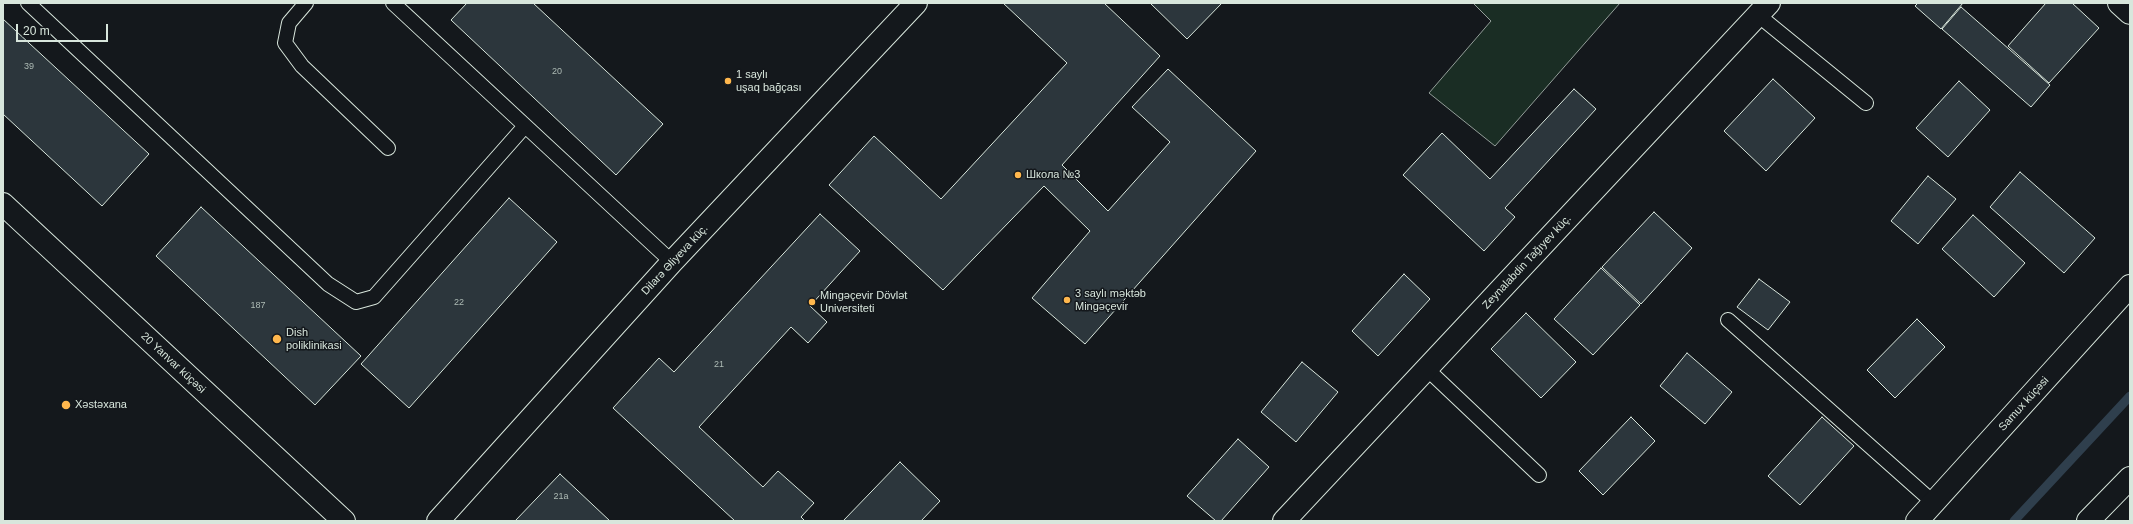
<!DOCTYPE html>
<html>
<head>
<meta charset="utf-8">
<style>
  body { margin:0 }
  #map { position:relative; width:2133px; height:524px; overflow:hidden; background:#14181c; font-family:Arial,sans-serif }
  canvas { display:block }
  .frame { position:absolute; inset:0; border:4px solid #d8e6dc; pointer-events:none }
  .scale { position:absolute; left:16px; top:24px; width:92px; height:18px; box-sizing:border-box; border:2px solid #d8e6dc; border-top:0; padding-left:5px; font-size:12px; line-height:14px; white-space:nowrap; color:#d8e6dc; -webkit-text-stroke:3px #14181c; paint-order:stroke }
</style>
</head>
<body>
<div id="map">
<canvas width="2133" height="524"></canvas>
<div class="frame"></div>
<div class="scale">20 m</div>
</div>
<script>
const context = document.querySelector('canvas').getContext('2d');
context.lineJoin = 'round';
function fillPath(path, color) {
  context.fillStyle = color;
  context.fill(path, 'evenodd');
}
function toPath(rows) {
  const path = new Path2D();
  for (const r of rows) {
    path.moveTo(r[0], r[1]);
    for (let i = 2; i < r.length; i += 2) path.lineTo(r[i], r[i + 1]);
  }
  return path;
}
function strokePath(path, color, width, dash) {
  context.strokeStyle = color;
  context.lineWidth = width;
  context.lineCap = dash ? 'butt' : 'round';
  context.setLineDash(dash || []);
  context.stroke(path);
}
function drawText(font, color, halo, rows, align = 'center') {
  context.font = font + ' Arial,sans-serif';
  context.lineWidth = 3;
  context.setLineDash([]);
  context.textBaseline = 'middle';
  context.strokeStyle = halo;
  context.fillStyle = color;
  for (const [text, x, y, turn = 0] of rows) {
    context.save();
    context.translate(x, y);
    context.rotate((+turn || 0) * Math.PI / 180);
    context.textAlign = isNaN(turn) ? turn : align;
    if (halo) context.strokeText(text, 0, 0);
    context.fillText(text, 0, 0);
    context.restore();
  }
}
const green = toPath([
  [1473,3,1620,3,1495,146,1429,93,1491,21,1473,3]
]);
const stream = toPath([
  [2014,521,2130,396]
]);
const building = toPath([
  [467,3,533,3,663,124,616,175,451,20,467,3],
  [1003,3,1104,3,1160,56,1062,165,1108,211,1170,142,1132,107,1168,69,1256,151,1085,344,1032,298,1090,231,1044,186,943,290,829,185,874,136,941,199,1067,63,1003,3],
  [1150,3,1222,3,1187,39,1150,3],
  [1918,3,1963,3,1941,29,1915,6,1918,3],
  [2046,3,2072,3,2099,28,2049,83,2008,46,2046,3],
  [1961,7,2050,85,2031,107,1942,29,1961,7],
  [3,19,149,154,102,206,3,114,3,19],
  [1773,79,1815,118,1766,171,1724,131,1773,79],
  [1959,81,1990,110,1948,157,1916,128,1959,81],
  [1574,89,1596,109,1505,208,1515,217,1484,251,1403,175,1442,133,1490,179,1574,89],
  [2020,172,2095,238,2064,273,1990,207,2020,172],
  [1928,176,1956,199,1918,244,1891,221,1928,176],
  [509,198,557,242,409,408,361,364,509,198],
  [201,207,361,356,315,405,156,256,201,207],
  [1654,212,1692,248,1641,304,1602,267,1654,212],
  [820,214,860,251,810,306,827,322,808,343,791,327,699,427,763,487,778,471,814,503,801,517,805,521,735,521,613,408,659,358,674,372,820,214],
  [1973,215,2025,263,1994,297,1942,249,1973,215],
  [1601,268,1640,305,1593,355,1554,319,1601,268],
  [1404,274,1430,299,1378,356,1352,331,1404,274],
  [1759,279,1790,302,1768,330,1737,307,1759,279],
  [1526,313,1576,362,1541,398,1491,349,1526,313],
  [1917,319,1945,347,1895,398,1867,370,1917,319],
  [1687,353,1732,392,1705,424,1660,386,1687,353],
  [1302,362,1338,392,1296,442,1261,412,1302,362],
  [1631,417,1655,441,1603,495,1579,471,1631,417],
  [1822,417,1854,446,1800,505,1768,476,1822,417],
  [1238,439,1269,467,1221,521,1216,521,1187,496,1238,439],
  [900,462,940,501,921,521,843,521,900,462],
  [560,474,610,521,515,521,560,474]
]);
const lane = toPath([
  [28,3,328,284,356,302,374,297,525,126],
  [306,3,289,23,285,43,302,66,388,148],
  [393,3,672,262],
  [1758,15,1866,103],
  [1728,320,1934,503],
  [1427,369,1539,475]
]);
const street = toPath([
  [2119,3,2130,13],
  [3,204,344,521],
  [438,521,672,262,916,3],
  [1284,521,1769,3],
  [2088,521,2130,478]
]);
const secondary = toPath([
  [1917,521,2130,286]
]);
const markers = [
  [728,81,4,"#ffb74d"],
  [1018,175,4,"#ffb74d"],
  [1067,300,4,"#ffb74d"],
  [812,302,4,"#ffb74d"],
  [277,339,5,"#ffb74d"],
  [66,405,5,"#ffb74d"]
];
const numberNames = [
  ["39",29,67],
  ["20",557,72],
  ["22",459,303],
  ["187",258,306],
  ["21",719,365],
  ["21а",561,497]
];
const poiNames = [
  ["1 saylı",736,75],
  ["uşaq bağçası",736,88],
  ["Школа №3",1026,175],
  ["3 saylı məktəb",1075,294],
  ["Mingəçevir",1075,307],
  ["Mingəçevir Dövlət",820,296],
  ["Universiteti",820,309],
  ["Dish",286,333],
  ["poliklinikasi",286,346],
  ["Xəstəxana",75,405]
];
const streetNames = [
  ["Dilarə Əliyeva küç.",675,260,-47],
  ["Zeynalabdin Tağıyev küç.",1527,262,-47],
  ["20 Yanvar küçəsi",173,363,43],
  ["Samux küçəsi",2024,404,-48]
];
fillPath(green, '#1a2d24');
strokePath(green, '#939e99', 1);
strokePath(stream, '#2f3f4d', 9);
fillPath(building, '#2c363c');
strokePath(building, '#d8e6dc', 1);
strokePath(lane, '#d8e6dc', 16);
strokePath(street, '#d8e6dc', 24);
strokePath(secondary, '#d8e6dc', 24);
strokePath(lane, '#14181c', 14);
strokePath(street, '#14181c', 22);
strokePath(secondary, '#14181c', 22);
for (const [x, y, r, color] of markers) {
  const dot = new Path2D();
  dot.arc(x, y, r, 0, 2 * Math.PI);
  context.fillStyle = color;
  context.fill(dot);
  strokePath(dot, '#14181c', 1.5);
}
drawText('9px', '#adbab4', null, numberNames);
drawText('11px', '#d8e6dc', '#14181c', poiNames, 'left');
drawText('11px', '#d8e6dc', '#14181c', streetNames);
</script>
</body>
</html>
